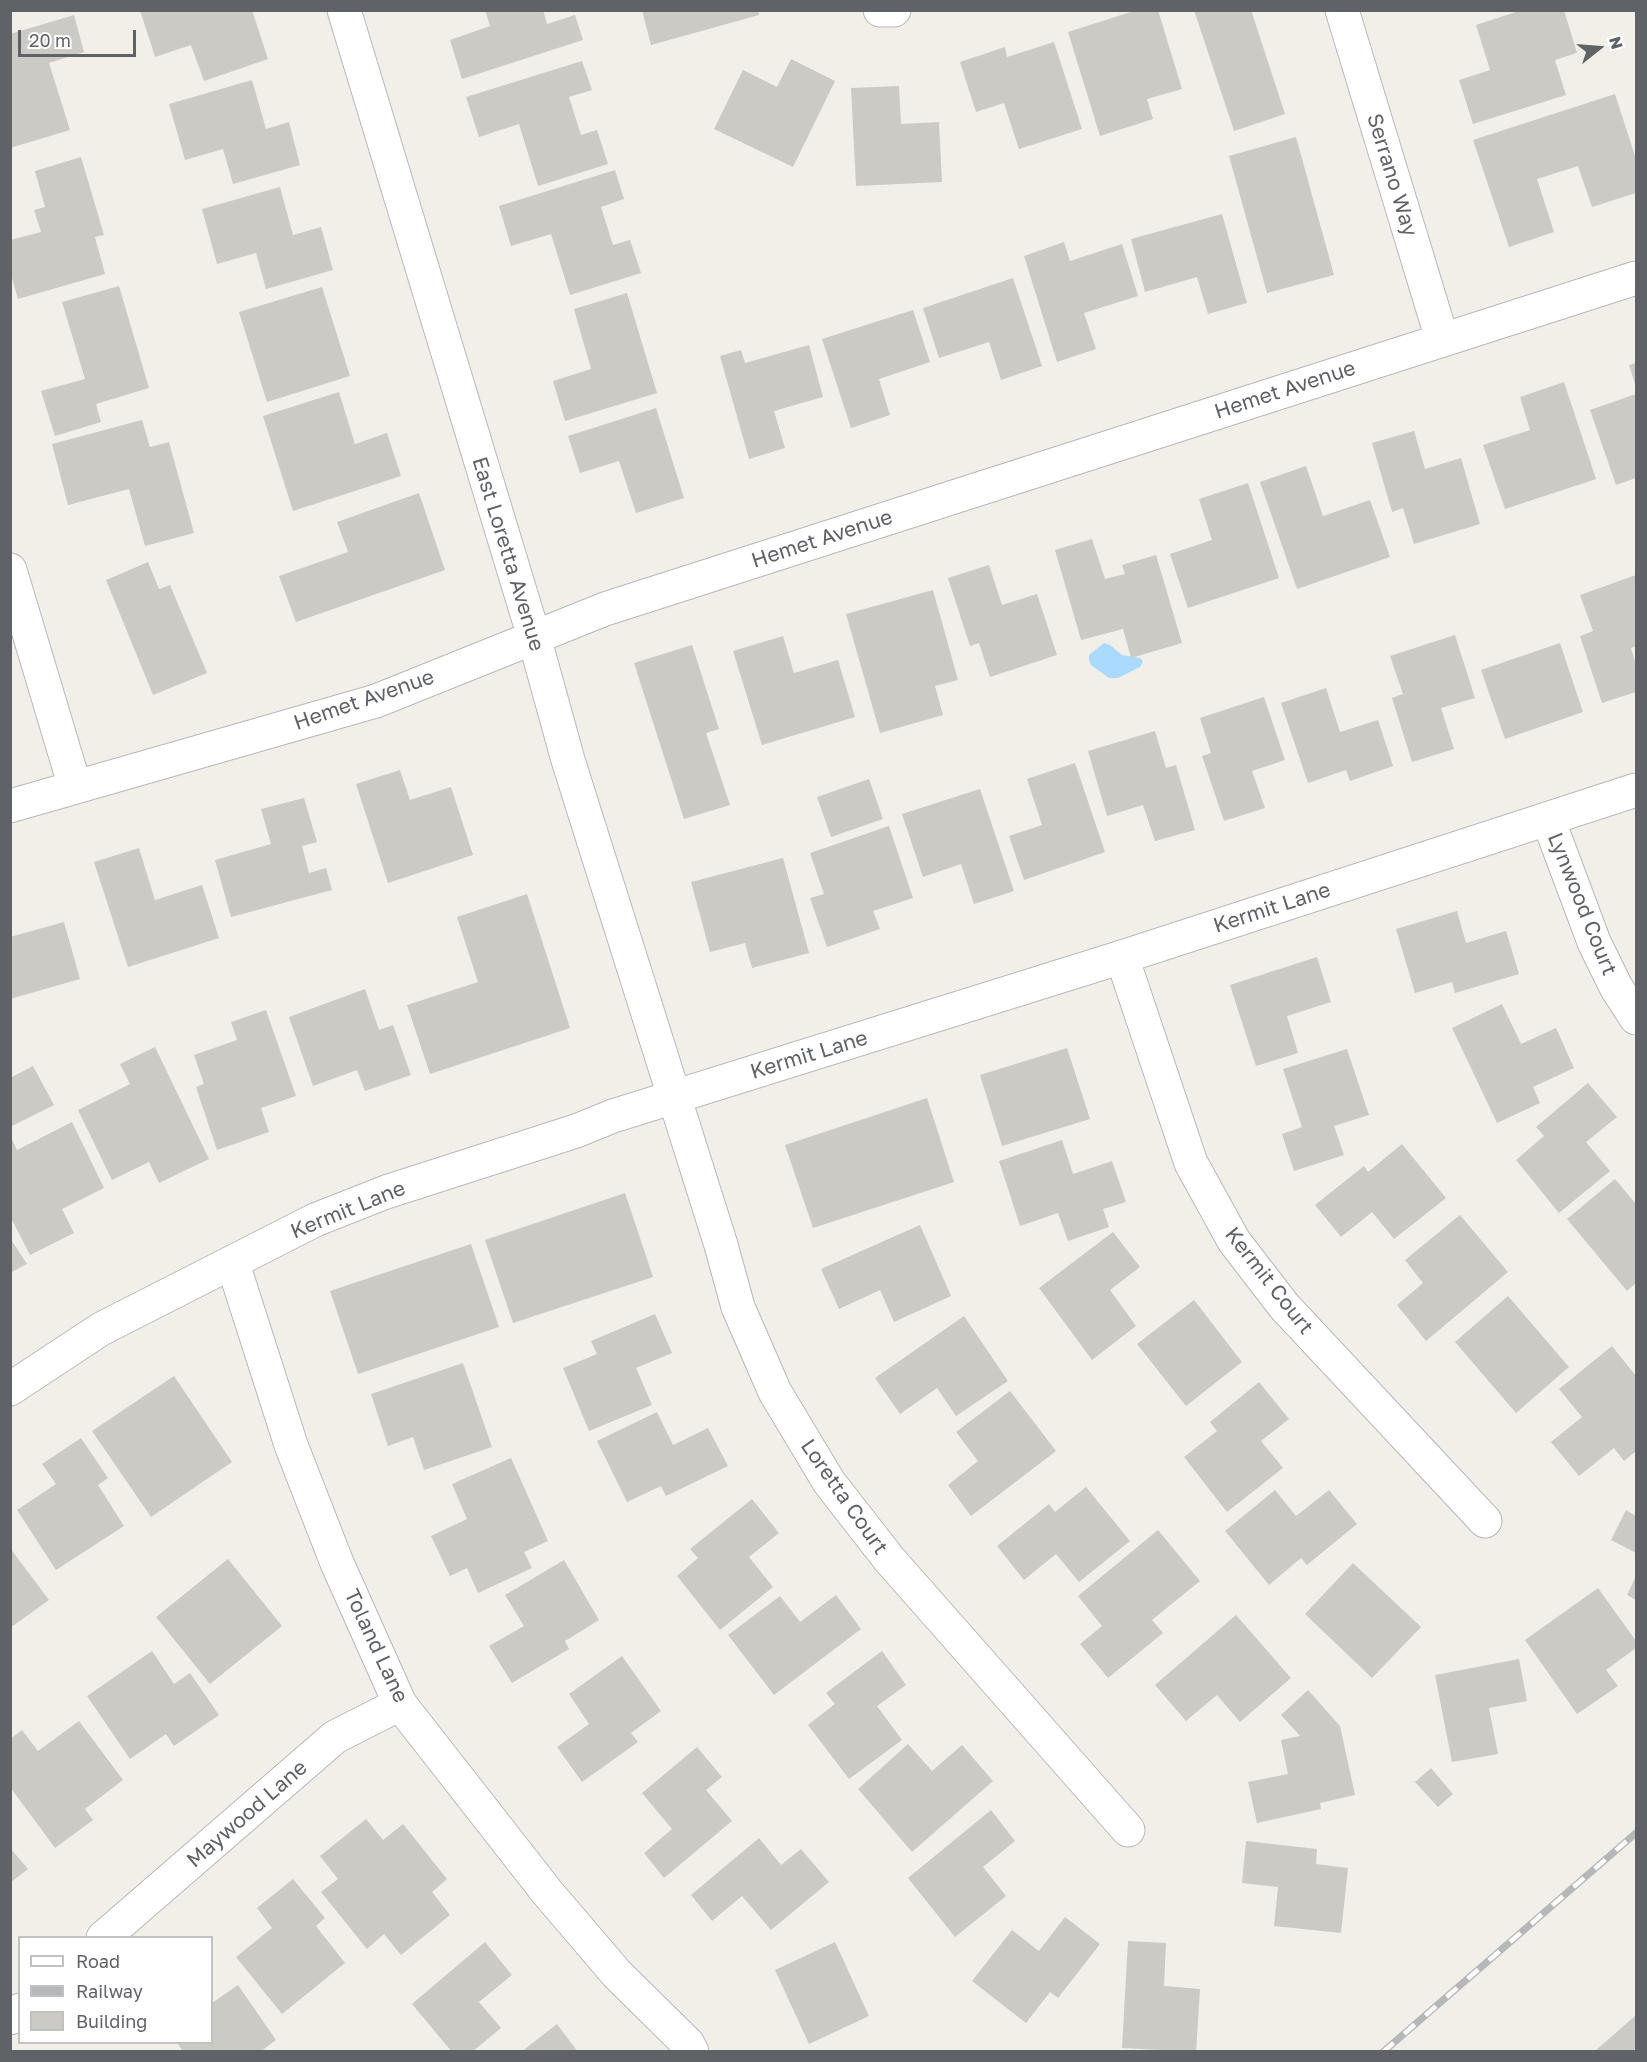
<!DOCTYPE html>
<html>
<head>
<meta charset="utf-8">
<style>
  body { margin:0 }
  #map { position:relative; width:1647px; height:2062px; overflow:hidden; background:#f1efe8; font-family:"Golos Text",sans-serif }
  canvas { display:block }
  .frame { position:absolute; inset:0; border:12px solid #5f6368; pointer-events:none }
  .legend { position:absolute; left:18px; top:1936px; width:195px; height:108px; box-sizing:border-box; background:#fff; border:2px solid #bfc1c3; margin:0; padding:8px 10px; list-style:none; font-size:18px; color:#5f6368 }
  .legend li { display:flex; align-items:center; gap:12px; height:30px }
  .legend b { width:30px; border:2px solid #bfc1c3 }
  .north { position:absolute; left:1569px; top:18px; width:60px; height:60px; -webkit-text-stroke:4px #fff; paint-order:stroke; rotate:73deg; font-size:16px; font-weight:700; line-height:24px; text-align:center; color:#5f6368 }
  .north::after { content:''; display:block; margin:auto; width:21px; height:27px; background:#5f6368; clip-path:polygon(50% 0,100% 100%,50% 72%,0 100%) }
  .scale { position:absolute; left:18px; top:30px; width:118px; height:27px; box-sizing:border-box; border:3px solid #5f6368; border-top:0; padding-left:8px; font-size:18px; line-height:21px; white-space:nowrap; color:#5f6368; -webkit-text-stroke:4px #fff; paint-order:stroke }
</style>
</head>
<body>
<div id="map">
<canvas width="1647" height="2062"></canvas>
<div class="frame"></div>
<ul class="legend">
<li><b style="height:8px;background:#fff"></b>Road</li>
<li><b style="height:8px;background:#b6b7b8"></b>Railway</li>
<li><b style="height:16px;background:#cccac5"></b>Building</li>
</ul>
<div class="north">N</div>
<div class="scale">20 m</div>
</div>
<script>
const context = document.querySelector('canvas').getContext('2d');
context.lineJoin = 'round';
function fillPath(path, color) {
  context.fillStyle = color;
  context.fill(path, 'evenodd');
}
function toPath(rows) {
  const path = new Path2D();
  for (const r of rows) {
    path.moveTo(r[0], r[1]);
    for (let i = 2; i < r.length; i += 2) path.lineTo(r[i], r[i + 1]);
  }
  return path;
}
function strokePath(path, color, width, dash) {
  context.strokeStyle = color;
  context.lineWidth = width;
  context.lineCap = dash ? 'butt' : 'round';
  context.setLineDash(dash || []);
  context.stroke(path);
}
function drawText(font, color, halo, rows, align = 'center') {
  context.font = font + ' "Golos Text",sans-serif';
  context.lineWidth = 4.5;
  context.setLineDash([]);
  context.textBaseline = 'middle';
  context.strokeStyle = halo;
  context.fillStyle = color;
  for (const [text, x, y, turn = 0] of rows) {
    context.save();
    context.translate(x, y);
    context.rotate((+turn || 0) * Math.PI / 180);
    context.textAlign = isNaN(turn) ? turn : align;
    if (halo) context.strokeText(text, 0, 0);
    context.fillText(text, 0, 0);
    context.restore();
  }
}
const water = toPath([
  [1104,643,1110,645,1122,655,1140,658,1143,661,1140,667,1118,678,1109,678,1091,665,1089,660,1089,655]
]);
const building = toPath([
  [140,10,252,10,268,59,204,81,191,45,155,57],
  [485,10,543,10,547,24,575,15,583,40,462,79,450,40,490,26],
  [642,10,758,10,759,15,651,45],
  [1137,10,1158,10,1182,89,1147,99,1153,119,1100,136,1068,32],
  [1194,10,1251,10,1285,114,1234,131],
  [1522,10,1564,10,1577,53,1555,60,1566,95,1473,124,1459,80,1490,70,1476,25],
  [74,15,84,52,49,63,70,130,10,148,10,34],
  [1054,42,1082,129,1019,149,1004,103,976,112,960,62,1005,47,1007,57],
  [791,59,835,81,793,167,714,129,743,70,777,87],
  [582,61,592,90,569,97,581,135,597,130,608,164,538,186,519,124,479,137,466,97],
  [252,80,266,129,289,122,300,165,233,184,223,149,185,160,169,104],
  [899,86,901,124,939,122,942,182,856,186,851,88],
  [1615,94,1636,159,1636,193,1592,207,1578,166,1537,179,1554,232,1509,247,1473,140],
  [1296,137,1334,275,1267,293,1229,156],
  [81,157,104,235,95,237,105,274,18,299,10,271,10,240,41,232,34,210,45,207,35,171],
  [615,170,624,199,601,207,613,245,630,240,641,273,570,295,551,234,511,246,499,206],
  [280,187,293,235,321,227,333,270,266,289,256,253,217,264,202,209],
  [1222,214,1247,303,1208,314,1197,277,1145,292,1131,239],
  [1064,242,1070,261,1122,244,1138,296,1084,313,1096,349,1057,362,1024,256],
  [1013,278,1042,366,1001,380,989,342,939,358,923,308],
  [119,286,149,388,96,404,101,422,55,436,41,391,85,379,62,302],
  [322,287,350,376,267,402,239,312],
  [627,293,657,393,565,421,553,381,591,369,574,309],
  [913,310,930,362,879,379,890,415,851,428,822,339],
  [809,345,823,397,774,411,785,448,749,459,720,356,741,350,745,363],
  [1636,363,1636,387,1629,365],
  [1564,382,1596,479,1505,509,1483,445,1530,430,1520,397],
  [339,392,355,444,387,433,401,476,293,511,263,416],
  [1636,394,1636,478,1616,485,1590,410],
  [656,408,684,498,636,513,619,461,580,473,568,436],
  [142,420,150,447,169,442,194,533,145,546,129,489,68,505,52,444],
  [1414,431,1425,469,1461,458,1480,524,1414,544,1403,508,1392,512,1372,443],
  [1306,466,1323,516,1370,500,1390,557,1297,589,1260,482],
  [1248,483,1279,578,1188,608,1170,554,1212,540,1199,499],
  [419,493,445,570,296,622,279,576,348,552,337,522],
  [1092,539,1105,579,1125,574,1122,565,1156,555,1182,643,1131,658,1123,629,1081,640,1055,550],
  [148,562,159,589,170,585,207,673,153,695,106,580],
  [989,565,1002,605,1037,594,1057,655,990,677,979,643,970,646,948,578],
  [1636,575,1636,646,1631,648,1636,665,1636,692,1602,703,1580,636,1593,631,1580,595],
  [933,590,958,680,935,686,943,715,880,733,846,614],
  [1455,635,1475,698,1441,708,1454,749,1412,762,1392,698,1403,694,1390,656],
  [783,636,794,673,838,660,855,717,762,745,733,651],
  [1560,643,1583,712,1505,739,1481,670],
  [692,645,719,729,706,733,730,805,684,819,634,663],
  [1326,688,1340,732,1378,720,1393,766,1350,781,1346,770,1308,783,1281,703],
  [1264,697,1285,760,1252,771,1265,808,1224,821,1202,756,1211,753,1200,718],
  [1155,731,1166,768,1176,765,1195,830,1155,841,1143,805,1107,816,1088,751],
  [1075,763,1105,852,1024,880,1009,836,1042,825,1027,779],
  [400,770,410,800,451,787,473,855,388,883,356,784],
  [869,779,883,819,831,837,817,797],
  [980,789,1014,891,974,904,961,864,923,877,902,814],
  [304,798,317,842,302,846,309,873,326,868,332,890,231,917,215,860,271,844,261,809],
  [889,826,913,898,873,911,880,929,827,947,810,898,824,894,810,853],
  [139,848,155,900,202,885,219,938,128,967,94,862],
  [783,858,809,953,752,968,745,943,710,952,691,882],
  [527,894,570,1028,430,1074,407,1005,478,982,457,917],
  [1457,911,1466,943,1506,931,1519,974,1455,993,1452,982,1415,993,1396,929],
  [64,922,80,979,10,999,10,937],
  [1317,957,1331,1002,1287,1016,1298,1053,1256,1066,1230,985],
  [365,989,379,1030,393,1025,411,1075,365,1091,357,1070,313,1086,289,1017],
  [1502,1004,1521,1044,1556,1028,1574,1068,1533,1087,1540,1103,1497,1123,1452,1028],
  [266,1010,296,1096,261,1108,269,1132,217,1150,196,1087,204,1084,194,1055,237,1040,231,1022],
  [155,1047,209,1159,159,1183,149,1162,112,1180,78,1110,130,1084,120,1064],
  [1067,1048,1090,1119,1002,1146,980,1075],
  [1347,1049,1369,1115,1334,1126,1344,1155,1294,1171,1282,1134,1302,1127,1283,1069],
  [33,1066,54,1105,10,1127,10,1078],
  [1588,1083,1617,1117,1586,1142,1610,1171,1559,1213,1516,1160,1544,1136,1536,1127],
  [927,1098,954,1182,813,1228,785,1145],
  [72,1122,104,1188,62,1209,74,1233,30,1255,10,1216,10,1135,17,1150],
  [1062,1140,1073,1174,1112,1161,1126,1202,1103,1209,1109,1227,1068,1241,1058,1213,1020,1226,999,1161],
  [1402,1144,1446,1198,1394,1239,1372,1212,1341,1237,1315,1205,1364,1166,1368,1172],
  [1615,1179,1636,1204,1636,1283,1627,1291,1567,1219],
  [625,1193,653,1277,513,1323,485,1240],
  [1460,1215,1508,1272,1426,1341,1397,1305,1423,1283,1405,1260],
  [920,1225,951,1296,894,1322,880,1290,839,1309,821,1269],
  [1113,1232,1140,1267,1110,1290,1136,1326,1092,1360,1039,1288],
  [10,1238,27,1264,10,1273],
  [471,1244,499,1327,358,1374,330,1291],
  [1508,1296,1569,1367,1516,1413,1455,1342],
  [1194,1300,1242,1362,1186,1406,1137,1344],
  [655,1314,672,1353,636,1368,652,1405,589,1431,563,1368,597,1354,591,1341],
  [964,1316,1008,1381,956,1416,937,1388,900,1414,875,1378],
  [1612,1346,1636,1376,1636,1451,1624,1461,1614,1448,1579,1476,1551,1442,1582,1417,1559,1389],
  [463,1363,492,1447,424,1470,413,1437,388,1446,371,1394],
  [174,1376,232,1462,151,1517,92,1431],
  [1259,1382,1289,1419,1261,1441,1283,1468,1227,1512,1184,1457,1217,1431,1210,1422],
  [1010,1391,1056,1451,971,1516,948,1485,978,1461,956,1432],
  [657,1412,673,1445,708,1428,728,1466,666,1496,661,1486,627,1502,597,1441],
  [81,1438,108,1478,98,1485,124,1526,56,1570,17,1510,56,1484,42,1464],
  [511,1458,548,1541,524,1552,532,1568,478,1593,467,1568,450,1576,431,1536,467,1519,452,1484],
  [1086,1487,1130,1541,1079,1582,1056,1554,1024,1580,997,1546,1049,1504,1055,1512],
  [1275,1490,1296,1516,1329,1490,1357,1524,1307,1565,1301,1558,1269,1585,1225,1531],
  [752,1499,779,1533,749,1557,773,1587,720,1630,677,1576,698,1558,690,1549],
  [1626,1510,1636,1516,1636,1553,1611,1540],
  [1158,1530,1200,1581,1152,1620,1163,1633,1108,1678,1080,1644,1102,1626,1078,1596],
  [10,1548,49,1600,10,1628],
  [228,1559,282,1626,210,1684,156,1617],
  [564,1560,599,1620,565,1641,569,1649,512,1683,489,1646,524,1626,505,1595],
  [1353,1563,1421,1627,1372,1678,1305,1614],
  [1636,1576,1636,1600,1627,1595],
  [1598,1588,1636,1641,1636,1648,1606,1670,1618,1686,1577,1714,1525,1640],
  [836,1595,861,1629,774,1695,728,1635,780,1596,800,1622],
  [1236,1615,1291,1678,1240,1722,1217,1695,1186,1721,1155,1685],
  [152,1651,174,1684,190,1673,219,1715,174,1746,166,1734,130,1759,87,1696],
  [882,1651,906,1685,877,1706,902,1740,849,1779,808,1725,835,1704,826,1693],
  [622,1656,661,1711,631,1733,638,1742,582,1782,557,1747,589,1724,569,1694],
  [1519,1659,1527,1701,1489,1708,1498,1754,1452,1762,1435,1675],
  [1308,1690,1340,1726,1355,1795,1320,1803,1321,1809,1257,1823,1248,1782,1288,1774,1281,1740,1300,1736,1281,1715],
  [79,1721,123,1780,85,1809,93,1820,55,1848,10,1787,10,1739,22,1730,38,1751],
  [908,1744,932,1771,962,1745,993,1781,912,1852,858,1789],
  [697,1747,722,1777,706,1790,732,1821,664,1878,644,1853,672,1829,642,1793],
  [1431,1768,1453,1794,1438,1807,1415,1782],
  [991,1810,1015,1841,983,1867,1006,1896,955,1937,908,1878],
  [366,1819,383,1840,403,1824,447,1879,432,1892,450,1915,401,1955,384,1934,367,1949,321,1892,338,1879,320,1856],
  [759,1838,781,1865,801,1849,829,1882,771,1930,742,1896,712,1921,691,1895],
  [1246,1841,1317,1849,1316,1864,1348,1868,1341,1933,1274,1926,1278,1887,1242,1883],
  [10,1848,28,1869,10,1883],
  [293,1879,325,1918,316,1926,345,1963,282,2014,236,1957,272,1928,257,1908],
  [1065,1917,1100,1944,1058,1998,1050,1992,1026,2023,972,1981,1012,1930,1039,1951],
  [1128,1941,1166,1943,1164,1986,1200,1989,1196,2052,1122,2048],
  [485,1942,512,1975,479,2002,501,2028,472,2052,452,2052,412,2004],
  [835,1942,869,2016,809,2044,775,1970],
  [238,1985,276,2040,260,2052,183,2052,177,2042,212,2042,212,2003],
  [1636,2015,1636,2052,1594,2052],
  [557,2024,578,2052,521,2052]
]);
const street = toPath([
  [344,10,534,637,568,760,721,1245,738,1307,775,1392,829,1482,889,1559,1128,1830],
  [880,10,894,10],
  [1342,10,1442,339],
  [10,570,75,787],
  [10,806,376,701,605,609,1636,278],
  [1548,819,1594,942,1616,987,1636,1018],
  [1122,957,1191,1163,1234,1241,1284,1306,1485,1521],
  [233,1264,291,1445,337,1563,400,1704,547,1892,617,1974,688,2044,692,2052],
  [103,1938,335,1737,400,1704],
  [10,2018,20,2010]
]);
const secondary = toPath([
  [10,1389,101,1329,315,1220,386,1192,576,1131,613,1116,1122,957,1636,790]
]);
const rail = toPath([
  [1383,2052,1636,1833]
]);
const streetNames = [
  ["Serrano Way",1392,175,73],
  ["Hemet Avenue",1285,390,-18],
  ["Hemet Avenue",822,539,-18],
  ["East Loretta Avenue",508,554,73],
  ["Hemet Avenue",364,700,-19],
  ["Lynwood Court",1582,904,68],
  ["Kermit Lane",1272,908,-18],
  ["Kermit Lane",809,1055,-17],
  ["Kermit Lane",348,1210,-22],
  ["Kermit Court",1269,1281,52],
  ["Loretta Court",844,1497,55],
  ["Toland Lane",376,1646,65],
  ["Maywood Lane",247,1814,-41]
];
fillPath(water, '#aadaff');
fillPath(building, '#cccac5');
strokePath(street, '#b5b8bc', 35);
strokePath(secondary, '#b6babf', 35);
strokePath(street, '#fff', 33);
strokePath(secondary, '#fff', 33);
strokePath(rail, '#b6b7b8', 7);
strokePath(rail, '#fff', 4.5, [14]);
drawText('21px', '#5f6368', '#fff', streetNames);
</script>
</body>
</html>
